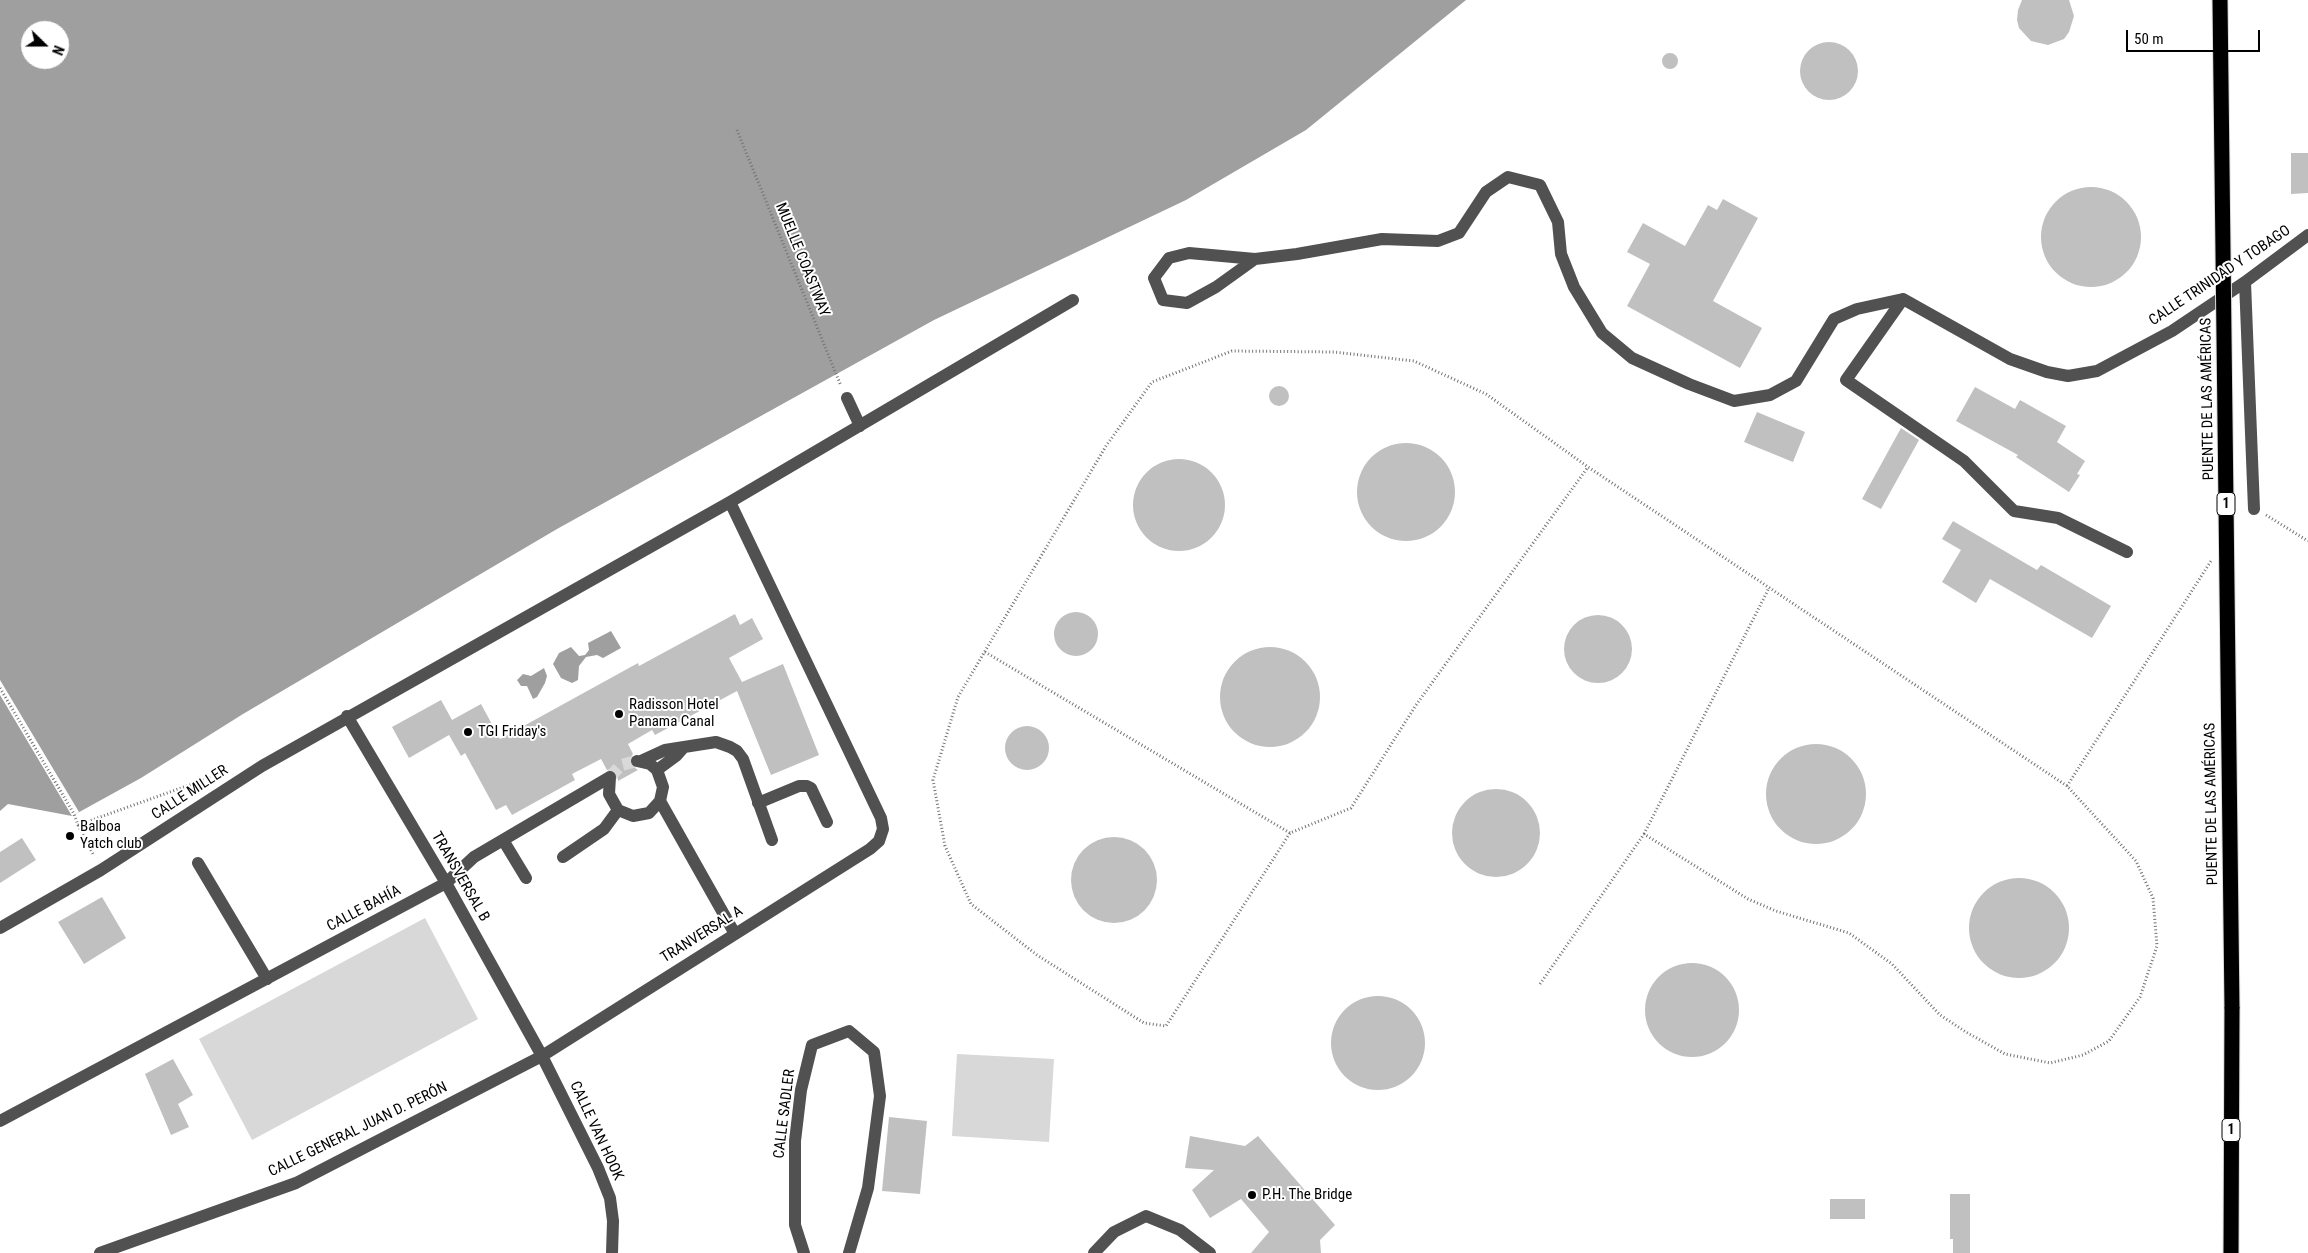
<!DOCTYPE html>
<html>
<head>
<meta charset="utf-8">
<style>
  body { margin:0 }
  #map { position:relative; width:2308px; height:1253px; overflow:hidden; background:#fff; font-family:"Roboto Condensed",sans-serif }
  canvas { display:block }
  .north { position:absolute; left:20px; top:20px; width:50px; height:50px; box-sizing:border-box; background:#fff; border:1px solid #999; border-radius:50%; rotate:112deg; font-size:14px; font-weight:700; line-height:20px; text-align:center; color:#000 }
  .north::after { content:''; display:block; margin:auto; width:18px; height:22px; background:#000; clip-path:polygon(50% 0,100% 100%,50% 72%,0 100%) }
  .scale { position:absolute; left:2126px; top:30px; width:134px; height:22px; box-sizing:border-box; border:2px solid #000; border-top:0; padding-left:6px; font-size:15px; line-height:18px; white-space:nowrap; color:#000; -webkit-text-stroke:4px #fff; paint-order:stroke }
</style>
</head>
<body>
<div id="map">
<canvas width="2308" height="1253"></canvas>
<div class="north">N</div>
<div class="scale">50 m</div>
</div>
<script>
const context = document.querySelector('canvas').getContext('2d');
context.lineJoin = 'round';
function fillPath(path, color) {
  context.fillStyle = color;
  context.fill(path, 'evenodd');
}
function toPath(rows) {
  const path = new Path2D();
  for (const r of rows) {
    if (r.length === 3) {
      path.moveTo(r[0] + r[2], r[1]);
      path.arc(r[0], r[1], r[2], 0, 2 * Math.PI);
      continue;
    }
    path.moveTo(r[0], r[1]);
    for (let i = 2; i < r.length; i += 2) path.lineTo(r[i], r[i + 1]);
  }
  return path;
}
function strokePath(path, color, width, dash) {
  context.strokeStyle = color;
  context.lineWidth = width;
  context.lineCap = dash ? 'butt' : 'round';
  context.setLineDash(dash || []);
  context.stroke(path);
}
function drawText(font, color, halo, rows, align = 'center') {
  context.font = font + ' "Roboto Condensed",sans-serif';
  context.lineWidth = 4;
  context.setLineDash([]);
  context.textBaseline = 'middle';
  context.strokeStyle = halo;
  context.fillStyle = color;
  for (const [text, x, y, turn = 0] of rows) {
    context.save();
    context.translate(x, y);
    context.rotate((+turn || 0) * Math.PI / 180);
    context.textAlign = isNaN(turn) ? turn : align;
    if (halo) context.strokeText(text, 0, 0);
    context.fillText(text, 0, 0);
    context.restore();
  }
}
const green = toPath([
  [425,918,478,1019,252,1140,199,1039],
  [957,1054,1054,1059,1049,1142,952,1136]
]);
const water = toPath([
  [0,0,1466,0,1306,130,1186,200,934,320,557,529,243,714,141,778,72,816,8,804,0,811],
  [30,30,60,30,60,60,30,60],
  [611,631,621,648,603,658,597,655,586,657,579,666,578,680,572,683,561,678,553,664,559,653,571,647,579,656,585,655,589,650,588,643],
  [544,668,547,676,545,683,537,697,533,699,527,686,521,686,517,680,523,674,531,676]
]);
const pier = toPath([
  [0,680,79,812,72,816,0,695]
]);
const building = toPath([
  [2022,0,2069,0,2074,16,2069,32,2064,39,2048,45,2031,41,2019,28,2017,20,2018,10],
  [1829,71,29],
  [1670,61,8],
  [2291,153,2308,153,2308,193,2291,194],
  [2091,237,50],
  [1723,199,1758,218,1713,301,1762,328,1740,368,1627,306,1650,264,1627,252,1643,223,1685,246,1708,205,1717,210],
  [1279,396,10],
  [1975,387,2015,409,2020,400,2066,426,2057,442,2085,461,2077,474,2080,475,2069,492,2016,457,2018,455,1956,421],
  [1757,412,1805,432,1793,462,1744,442],
  [1901,428,1919,440,1881,509,1862,499],
  [1406,492,49],
  [1179,505,46],
  [1953,521,2037,570,2041,565,2111,606,2092,638,1990,579,1976,603,1942,582,1961,550,1942,539],
  [1076,634,22],
  [735,614,740,625,752,618,763,639,729,658,742,682,783,664,819,755,771,775,737,691,655,735,652,730,628,744,633,754,629,759,629,764,638,770,618,781,617,772,611,769,607,770,601,759,572,774,575,780,512,815,506,805,496,810,465,753,461,756,449,735,409,758,392,727,441,700,452,720,481,704,500,739,638,663,639,666],
  [1598,649,34],
  [1270,697,50],
  [1027,748,22],
  [1816,794,50],
  [1496,833,44],
  [1114,880,43],
  [22,838,36,860,0,883,0,852],
  [2019,928,50],
  [102,897,126,938,84,964,58,922],
  [1692,1010,47],
  [1378,1043,47],
  [173,1059,193,1095,178,1104,189,1127,171,1135,145,1074],
  [889,1117,927,1121,920,1194,882,1191],
  [1190,1136,1245,1146,1258,1136,1335,1225,1320,1240,1321,1253,1251,1253,1269,1232,1241,1199,1210,1218,1192,1190,1214,1170,1185,1168],
  [1950,1194,1970,1194,1970,1253,1953,1253,1953,1239,1950,1239],
  [1830,1199,1865,1199,1865,1219,1830,1219]
]);
const minorTunnel = toPath([
  [610,777,621,765,637,761]
]);
const path = toPath([
  [737,130,841,386],
  [2266,515,2308,541],
  [985,652,1290,833],
  [0,688,74,814,78,825,220,774],
  [2067,786,2211,561],
  [78,825,94,856],
  [1644,834,1769,588],
  [1540,984,1644,834,1748,899,1776,911,1849,933,1892,964,1940,1015,1966,1032,2005,1054,2050,1063,2083,1055,2109,1041,2140,997,2157,946,2153,898,2136,861,2067,786,1588,467,1486,394,1414,361,1334,352,1232,351,1152,382,1106,446,958,697,933,780,945,846,971,904,1037,955,1144,1023,1166,1026,1290,833,1351,808,1416,705,1588,467]
]);
const minor = toPath([
  [1255,259,1216,287,1187,303,1163,300,1154,278,1169,258,1189,253,1255,259,1297,254,1382,239,1438,241,1459,233,1486,192,1508,177,1540,185,1558,222,1561,254,1574,287,1602,333,1632,358,1689,384,1734,401,1770,395,1796,381,1834,319,1857,309,1903,299,2010,359,2047,372,2068,376,2097,371,2172,331,2245,282,2308,235],
  [2245,282,2254,509],
  [1903,299,1846,380,1964,461,2014,511,2058,518,2127,552],
  [847,398,860,426],
  [347,716,446,883,542,1056,598,1168,610,1198,613,1221,612,1253],
  [641,761,665,750,684,747,716,742,730,747,737,751,743,759,772,840],
  [657,770,676,756,684,747],
  [610,777,609,794,618,810,633,816,649,813,660,801,663,787,657,770,650,764,637,761],
  [660,801,735,934],
  [758,803,799,786,807,786,811,788,827,822],
  [503,840,526,878],
  [563,857,604,829,618,810],
  [198,863,267,979],
  [0,928,101,870,262,766,730,502,1073,300],
  [0,1121,446,883,474,857,610,777],
  [100,1253,296,1183,542,1056,870,849,879,841,883,829,881,818,730,502],
  [804,1253,795,1225,795,1141,801,1090,812,1045,849,1031,874,1052,880,1096,868,1188,849,1253],
  [1094,1253,1114,1232,1146,1216,1180,1230,1210,1253]
]);
const highway = toPath([
  [2231,1253,2232,1007]
]);
const highwayBridge = toPath([
  [2220,0,2232,1007]
]);
const markers = [
  [619,714,5,"#000"],
  [468,732,5,"#000"],
  [70,836,5,"#000"],
  [1252,1195,5,"#000"]
];
const shields = [
  [2226,504,18],
  [2231,1130,18]
];
const shieldNames = [
  ["1",2226,504],
  ["1",2231,1130]
];
const streetNames = [
  ["MUELLE COASTWAY",802,260,68],
  ["CALLE TRINIDAD Y TOBAGO",2220,276,-34],
  ["PUENTE DE LAS AMÉRICAS",2208,399,-91],
  ["CALLE MILLER",190,793,-33],
  ["PUENTE DE LAS AMÉRICAS",2212,804,-91],
  ["TRANSVERSAL B",460,877,60],
  ["CALLE BAHÍA",364,909,-28],
  ["TRANVERSAL A",702,935,-32],
  ["CALLE SADLER",785,1114,-83],
  ["CALLE GENERAL JUAN D. PERÓN",358,1130,-26],
  ["CALLE VAN HOOK",596,1131,65]
];
const poiNames = [
  ["Radisson Hotel",629,705],
  ["Panama Canal",629,722],
  ["TGI Friday's",478,732],
  ["Balboa",80,827],
  ["Yatch club",80,844],
  ["P.H. The Bridge",1262,1195]
];
fillPath(green, '#d8d8d8');
fillPath(water, '#9f9f9f');
fillPath(pier, '#fff');
fillPath(building, '#c0c0c0');
strokePath(minorTunnel, '#d9d9d9', 12, [12, 6]);
strokePath(highway, '#dbdbdb', 17);
strokePath(path, '#737373', 3, [1, 2.5]);
strokePath(minor, '#515151', 12);
strokePath(highway, '#000', 15);
strokePath(highwayBridge, '#dbdbdb', 17, []);
strokePath(highwayBridge, '#000', 15);
for (const [x, y, r, color] of markers) {
  const dot = new Path2D();
  dot.arc(x, y, r, 0, 2 * Math.PI);
  context.fillStyle = color;
  context.fill(dot);
  strokePath(dot, '#fff', 2);
}
for (const [x, y, w] of shields) {
  const box = new Path2D();
  box.roundRect(x - w / 2, y - 11.5, w, 23, 4);
  context.fillStyle = '#fff';
  context.fill(box);
  strokePath(box, '#000', 1);
}
drawText('bold 14px', '#000', null, shieldNames);
drawText('15px', '#000', '#fff', streetNames);
drawText('15px', '#000', '#fff', poiNames, 'left');
</script>
</body>
</html>
